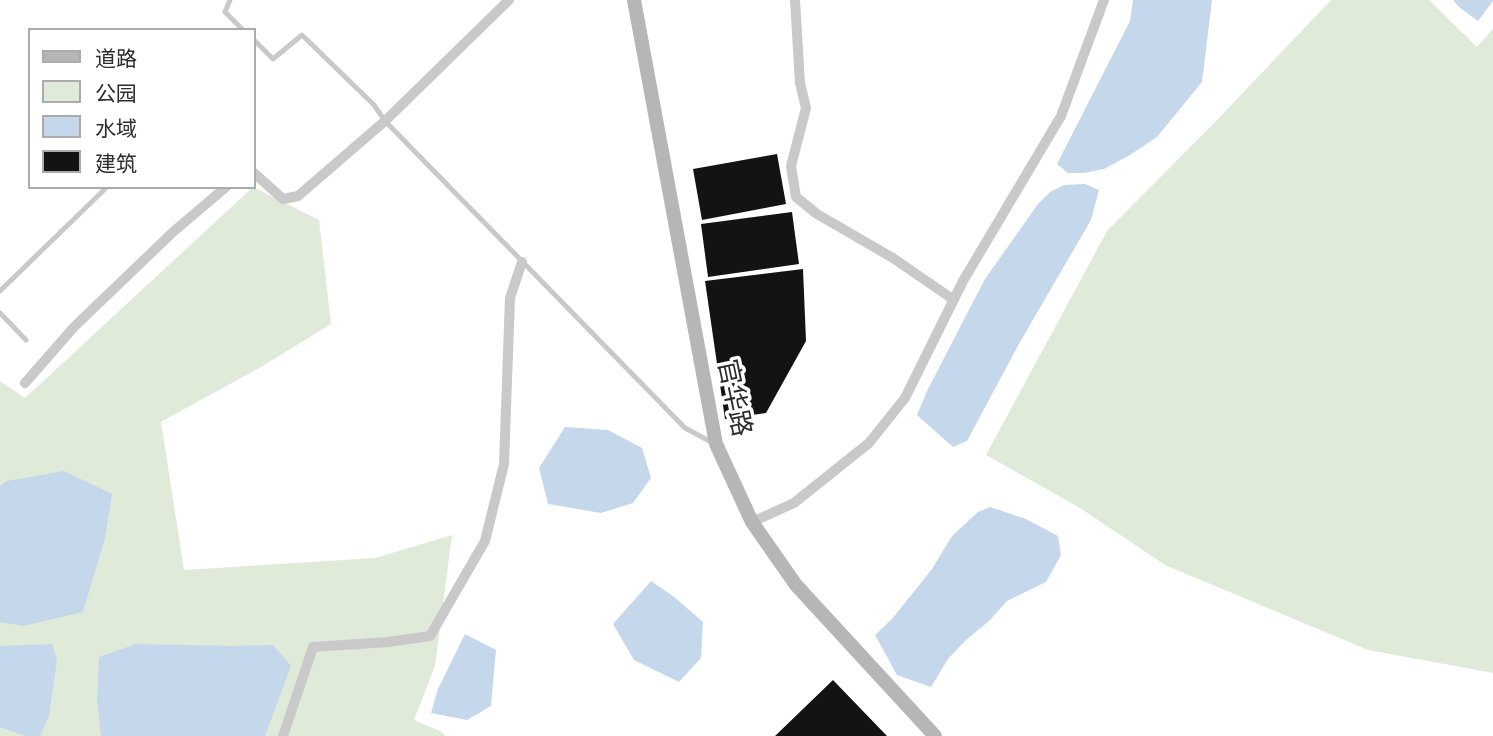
<!DOCTYPE html>
<html>
<head>
<meta charset="utf-8">
<style>
  body { margin:0 }
  #map { position:relative; width:1493px; height:736px; overflow:hidden; background:#fff; font-family:Mulish,"Noto Sans SC",sans-serif }
  canvas { display:block }
  .legend { position:absolute; left:28px; top:28px; width:228px; height:161px; box-sizing:border-box; background:#fff; border:2px solid #ababab; margin:0; padding:9px 12px; list-style:none; font-size:21px; color:#2c2c2c }
  .legend li { display:flex; align-items:center; gap:14px; height:35px }
  .legend b { width:35px; border:2px solid #ababab }
</style>
</head>
<body>
<div id="map">
<canvas width="1493" height="736"></canvas>
<ul class="legend">
<li><b style="height:9px;background:#b6b6b6"></b>道路</li>
<li><b style="height:19px;background:#e0ead9"></b>公园</li>
<li><b style="height:19px;background:#c4d7eb"></b>水域</li>
<li><b style="height:19px;background:#131313"></b>建筑</li>
</ul>
</div>
<script>
const context = document.querySelector('canvas').getContext('2d');
context.lineJoin = 'round';
function fillPath(path, color) {
  context.fillStyle = color;
  context.fill(path, 'evenodd');
}
function toPath(rows) {
  const path = new Path2D();
  for (const r of rows) {
    path.moveTo(r[0], r[1]);
    for (let i = 2; i < r.length; i += 2) path.lineTo(r[i], r[i + 1]);
  }
  return path;
}
function strokePath(path, color, width, dash) {
  context.strokeStyle = color;
  context.lineWidth = width;
  context.lineCap = dash ? 'butt' : 'round';
  context.setLineDash(dash || []);
  context.stroke(path);
}
function drawText(font, color, halo, rows, align = 'center') {
  context.font = font + ' Mulish,"Noto Sans SC",sans-serif';
  context.lineWidth = 7;
  context.setLineDash([]);
  context.textBaseline = 'middle';
  context.strokeStyle = halo;
  context.fillStyle = color;
  for (const [text, x, y, turn = 0] of rows) {
    context.save();
    context.translate(x, y);
    context.rotate((+turn || 0) * Math.PI / 180);
    context.textAlign = isNaN(turn) ? turn : align;
    if (halo) context.strokeText(text, 0, 0);
    context.fillText(text, 0, 0);
    context.restore();
  }
}
const green = toPath([
  [1331,0,1429,0,1477,47,1493,29,1493,673,1368,650,1165,565,1080,508,986,455,1107,231,1218,119],
  [253,187,319,220,331,324,261,367,161,422,184,570,375,558,452,535,435,666,414,720,442,732,445,736,0,736,0,381,25,398]
]);
const water = toPath([
  [1133,0,1212,0,1202,82,1157,137,1130,155,1104,169,1084,173,1068,173,1057,164,1130,21],
  [1453,0,1493,0,1493,1,1478,21,1459,7],
  [1085,184,1099,190,1091,220,1020,342,967,441,953,447,917,415,927,391,985,279,1038,204,1050,192,1064,185],
  [565,427,608,430,642,448,651,478,633,503,601,513,548,504,539,468],
  [64,471,112,494,105,538,83,612,23,626,0,622,0,486,7,481],
  [990,507,1026,519,1058,536,1061,555,1046,582,1007,601,989,621,965,641,948,659,931,687,897,675,875,635,892,619,932,569,952,536,978,512],
  [651,581,673,596,703,622,701,658,679,682,634,660,613,624],
  [465,634,496,650,491,706,467,720,431,713,438,689],
  [52,644,57,660,49,716,40,736,25,736,0,727,0,646],
  [136,644,234,646,273,645,291,666,265,736,101,736,97,701,99,657]
]);
const building = toPath([
  [777,154,786,204,702,220,693,169],
  [792,212,799,264,708,277,701,224],
  [803,269,806,341,766,413,725,419,705,281],
  [833,680,887,736,775,736]
]);
const lane = toPath([
  [230,0,225,12,243,30],
  [254,40,273,59,302,35,374,105,385,121,685,428,713,443],
  [0,291,107,187],
  [0,313,26,340]
]);
const street = toPath([
  [795,0,800,83,806,108,791,166,796,197,817,214,893,258,954,300],
  [254,173,283,199,298,196,385,121,509,0],
  [25,383,74,327,173,232,226,187],
  [752,522,794,503,869,443,905,398,963,281,1061,116,1104,0],
  [283,736,313,647,388,642,430,636,485,541,504,464,510,298,522,262]
]);
const secondary = toPath([
  [634,0,716,444,752,522,796,585,935,736]
]);
const streetNames = [
  ["官华路",734,398,78]
];
fillPath(green, '#e0ead9');
fillPath(water, '#c4d7eb');
fillPath(building, '#131313');
strokePath(lane, '#c9c9c9', 5);
strokePath(street, '#c9c9c9', 10);
strokePath(secondary, '#b6b6b6', 14);
drawText('26px', '#2c2c2c', '#fff', streetNames);
</script>
</body>
</html>
